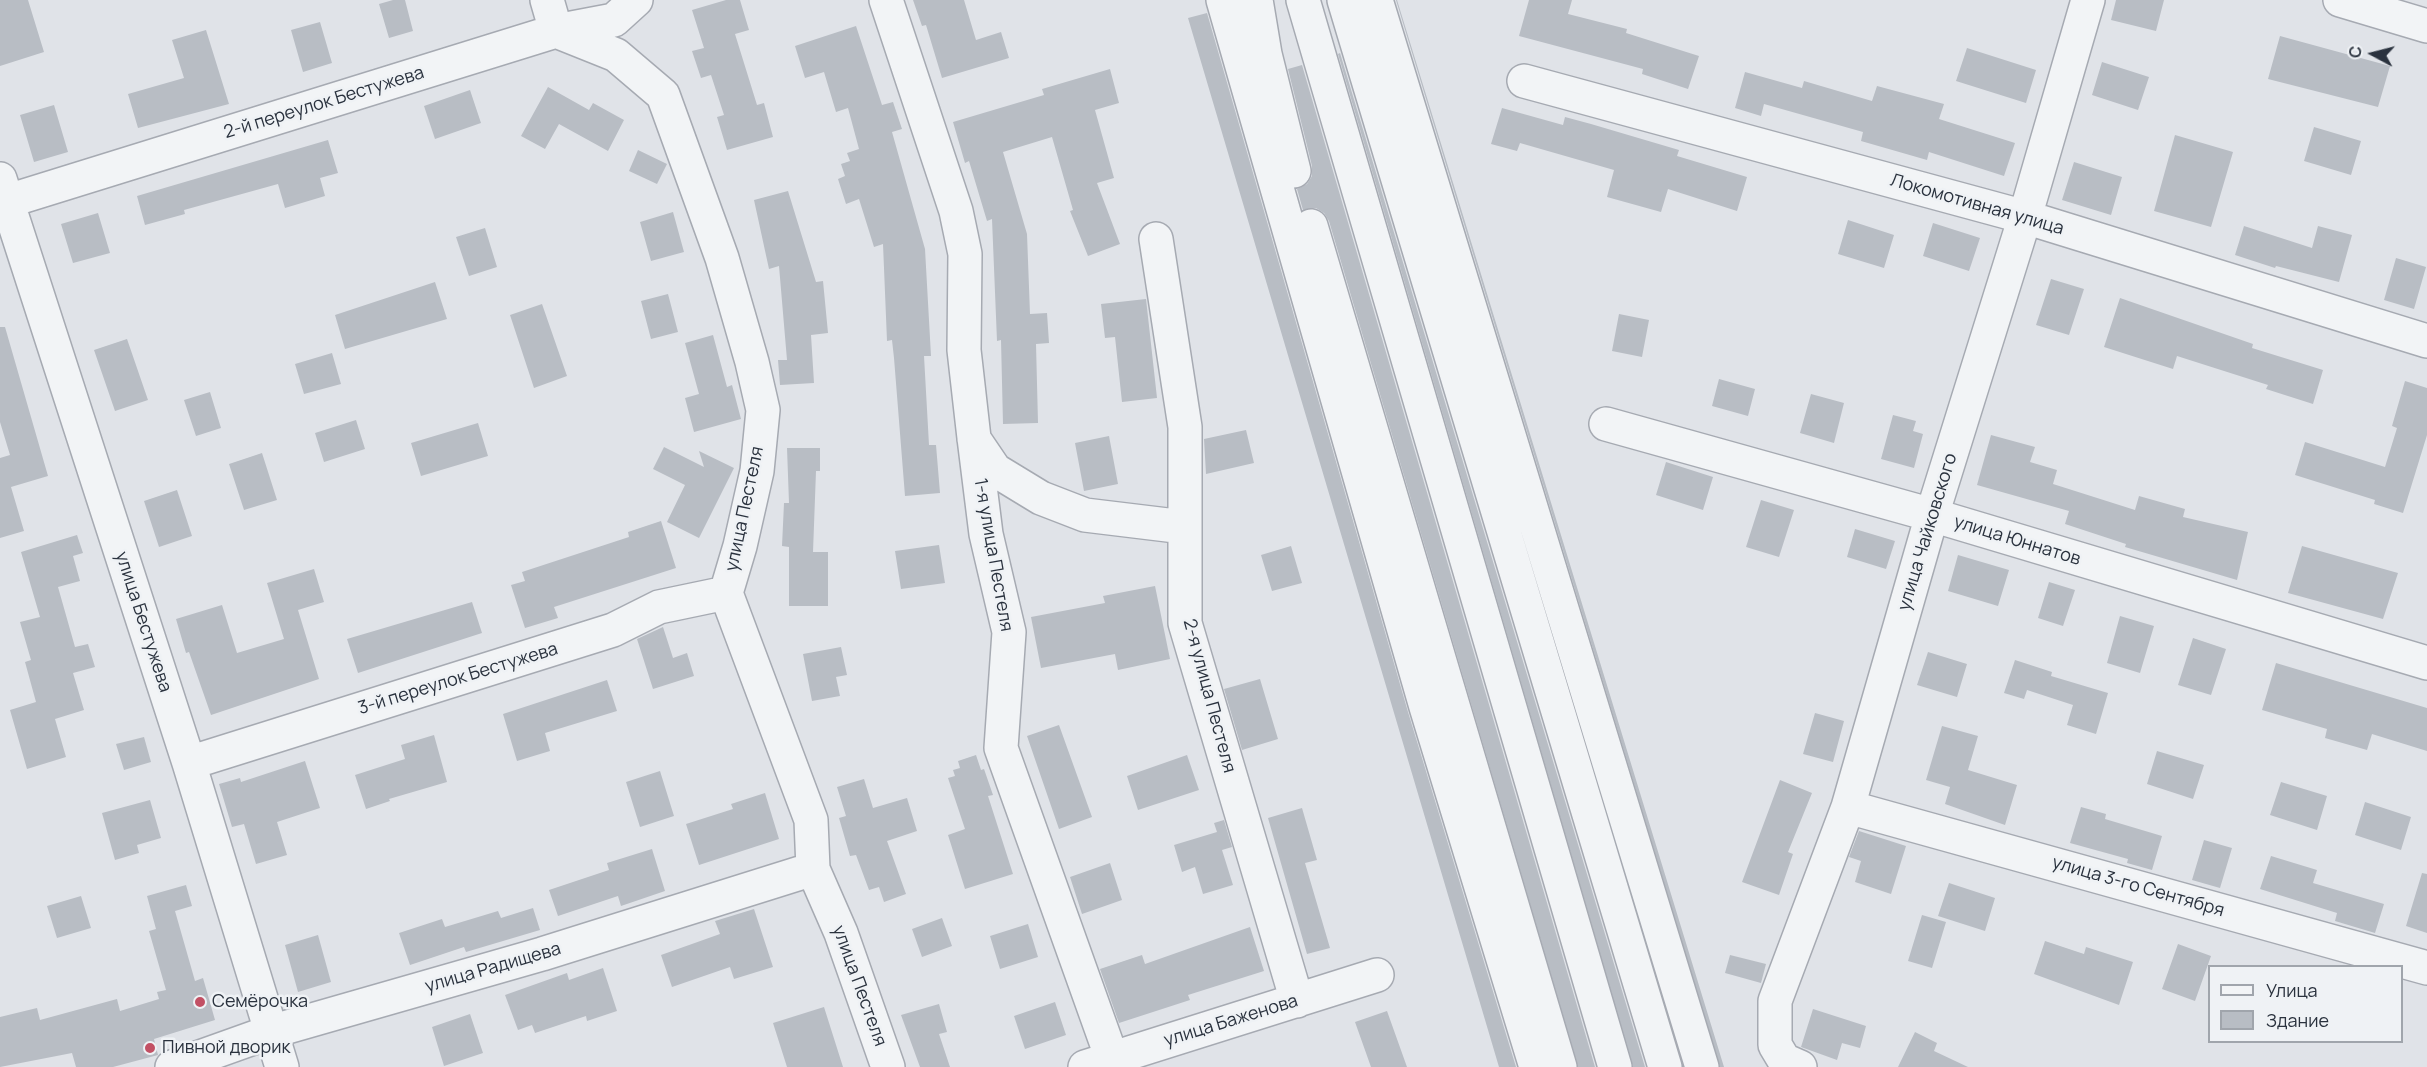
<!DOCTYPE html>
<html>
<head>
<meta charset="utf-8">
<style>
  body { margin:0 }
  #map { position:relative; width:2427px; height:1067px; overflow:hidden; background:#e0e3e8; font-family:Manrope,sans-serif }
  canvas { display:block }
  .legend { position:absolute; left:2208px; top:965px; width:195px; height:78px; box-sizing:border-box; background:#eff2f5; border:2px solid #a0a5ac; margin:0; padding:8px 10px; list-style:none; font-size:18px; color:#2a323e }
  .legend li { display:flex; align-items:center; gap:12px; height:30px }
  .legend b { width:30px; border:2px solid #a0a5ac }
  .north { position:absolute; left:2343px; top:24px; width:60px; height:60px; -webkit-text-stroke:4px #eff2f5; paint-order:stroke; rotate:277deg; font-size:16px; font-weight:700; line-height:24px; text-align:center; color:#2a323e }
  .north::after { content:''; display:block; margin:auto; width:21px; height:27px; background:#2a323e; clip-path:polygon(50% 0,100% 100%,50% 72%,0 100%) }
</style>
</head>
<body>
<div id="map">
<canvas width="2427" height="1067"></canvas>
<ul class="legend">
<li><b style="height:8px;background:#f2f4f6"></b>Улица</li>
<li><b style="height:16px;background:#b8bdc4"></b>Здание</li>
</ul>
<div class="north">С</div>
</div>
<script>
const context = document.querySelector('canvas').getContext('2d');
context.lineJoin = 'round';
function fillPath(path, color) {
  context.fillStyle = color;
  context.fill(path, 'evenodd');
}
function toPath(rows) {
  const path = new Path2D();
  for (const r of rows) {
    path.moveTo(r[0], r[1]);
    for (let i = 2; i < r.length; i += 2) path.lineTo(r[i], r[i + 1]);
  }
  return path;
}
function strokePath(path, color, width, dash) {
  context.strokeStyle = color;
  context.lineWidth = width;
  context.lineCap = dash ? 'butt' : 'round';
  context.setLineDash(dash || []);
  context.stroke(path);
}
function drawText(font, color, halo, rows, align = 'center') {
  context.font = font + ' Manrope,sans-serif';
  context.lineWidth = 5;
  context.setLineDash([]);
  context.textBaseline = 'middle';
  context.strokeStyle = halo;
  context.fillStyle = color;
  for (const [text, x, y, turn = 0] of rows) {
    context.save();
    context.translate(x, y);
    context.rotate((+turn || 0) * Math.PI / 180);
    context.textAlign = isNaN(turn) ? turn : align;
    if (halo) context.strokeText(text, 0, 0);
    context.fillText(text, 0, 0);
    context.restore();
  }
}
const building = toPath([
  [0,0,28,0,44,52,0,66],
  [393,0,405,0,413,31,389,38,379,4],
  [726,0,740,0,749,30,735,34,757,105,764,103,773,137,727,150,717,117,724,115,711,75,701,78,692,51,704,48,692,10],
  [913,0,964,0,976,40,1001,32,1009,58,942,78,926,25,922,26],
  [1396,0,1397,0,1724,1067,1720,1067],
  [1529,0,1572,0,1568,14,1627,29,1626,33,1699,56,1688,89,1642,74,1643,69,1519,36],
  [2116,0,2164,0,2156,31,2111,20],
  [1207,13,1408,712,1516,1067,1499,1067,1188,18],
  [320,22,332,63,303,72,291,30],
  [856,26,882,105,893,102,902,129,892,132,925,249,931,356,924,356,929,445,936,445,940,493,905,496,894,358,892,340,887,341,883,244,874,247,859,199,846,204,838,179,845,176,841,164,850,161,847,153,859,149,848,108,836,112,824,72,805,78,795,46],
  [206,30,229,104,138,128,128,94,184,78,172,40],
  [2280,36,2390,66,2378,107,2268,79],
  [1967,48,2036,70,2026,103,1956,81],
  [1340,53,1645,1067,1633,1067,1338,54],
  [2102,62,2149,77,2138,110,2092,95],
  [1302,65,1595,1067,1578,1067,1329,221,1324,213,1316,208,1303,210,1297,189,1307,184,1312,176,1312,166,1288,69],
  [1110,69,1119,103,1095,110,1114,178,1097,183,1120,244,1088,256,1070,211,1073,210,1052,137,1003,152,1027,234,1030,314,1047,313,1049,343,1036,344,1038,423,1003,424,1001,340,997,341,992,219,987,221,969,161,965,163,953,122,1044,95,1042,89],
  [1745,72,1802,88,1804,81,1872,101,1877,86,1944,104,1939,119,2015,143,2004,176,1929,152,1927,160,1861,141,1863,132,1764,104,1761,116,1735,108],
  [548,87,589,110,593,103,624,120,608,151,559,124,545,149,521,136],
  [470,90,481,123,435,139,424,106],
  [54,105,68,152,34,162,20,115],
  [1502,108,1563,125,1565,117,1591,124,1679,150,1677,156,1747,177,1737,211,1668,189,1661,212,1607,197,1614,170,1520,143,1517,151,1491,144],
  [2314,127,2361,141,2351,175,2304,161],
  [2175,135,2233,152,2211,227,2154,211],
  [328,140,338,173,320,178,325,196,285,208,278,184,184,210,185,214,145,225,137,196],
  [638,150,667,164,657,184,629,171],
  [2074,162,2122,177,2111,215,2062,200],
  [788,191,816,282,823,281,828,333,811,335,814,383,780,385,778,360,787,360,779,266,769,269,754,200],
  [673,212,684,252,651,261,640,222],
  [98,213,110,253,73,263,61,224],
  [1848,220,1894,235,1884,268,1838,254],
  [1933,223,1980,238,1969,271,1923,256],
  [2244,226,2312,248,2318,226,2352,235,2339,282,2276,266,2275,268,2235,255],
  [485,228,497,267,469,276,456,237],
  [2396,258,2426,267,2414,309,2384,300],
  [2051,279,2084,289,2069,335,2036,325],
  [435,282,447,319,345,349,335,315],
  [668,294,678,332,651,339,641,301],
  [2120,298,2253,344,2252,348,2323,370,2313,404,2266,389,2268,385,2177,356,2173,369,2104,347],
  [1146,299,1157,398,1122,402,1115,337,1105,338,1101,304],
  [542,304,567,376,534,388,510,315],
  [1619,314,1649,320,1642,357,1612,351],
  [0,327,5,327,48,476,11,487,24,531,0,538,0,458,10,455,0,422],
  [713,335,727,387,732,385,741,419,694,432,685,398,699,394,685,343],
  [127,339,148,400,115,411,94,350],
  [332,353,341,384,304,394,295,364],
  [1719,379,1755,389,1748,416,1712,406],
  [2405,381,2427,388,2427,435,2403,513,2374,504,2375,500,2295,475,2305,442,2385,467,2397,428,2392,426],
  [210,392,221,428,196,436,184,400],
  [1811,394,1844,403,1834,443,1800,433],
  [1893,415,1916,421,1913,431,1923,434,1914,468,1881,459],
  [356,420,365,449,324,462,315,433],
  [478,423,488,456,421,476,411,443],
  [1246,430,1254,463,1206,474,1204,439],
  [1991,435,2035,447,2030,462,2057,470,2053,484,2135,510,2139,496,2185,509,2183,517,2248,532,2237,580,2125,547,2126,544,2065,524,2069,511,1977,485],
  [1109,436,1118,484,1084,491,1075,443],
  [664,447,704,467,699,451,734,468,699,538,667,522,685,485,653,469],
  [787,448,820,448,820,471,816,471,813,552,828,552,828,606,789,606,789,547,782,546,784,503,789,503],
  [262,453,277,500,244,510,229,464],
  [1666,462,1713,477,1703,510,1656,495],
  [177,490,192,536,159,547,144,501],
  [1761,500,1794,510,1779,557,1746,547],
  [661,521,676,568,554,607,558,618,525,628,511,585,525,581,522,572,629,537,628,532],
  [1855,529,1895,541,1886,569,1847,557],
  [77,535,83,553,73,556,80,581,58,587,75,647,88,644,95,667,73,673,84,710,55,719,66,757,27,769,10,710,36,702,25,662,31,660,20,622,40,617,21,552],
  [939,545,945,583,901,589,895,551],
  [1291,546,1302,583,1272,591,1261,555],
  [2302,546,2398,573,2383,619,2288,593],
  [1958,555,2009,570,1998,606,1948,591],
  [314,569,324,602,298,610,319,679,211,715,189,652,186,653,176,619,222,605,237,653,284,639,267,583],
  [2049,582,2075,590,2063,626,2038,618],
  [1155,586,1170,659,1118,670,1115,654,1041,668,1031,617,1105,603,1103,596],
  [472,602,482,633,358,673,347,639],
  [2120,616,2154,626,2140,673,2107,663],
  [663,627,673,658,687,653,694,676,653,689,637,639],
  [2193,638,2226,649,2211,695,2178,685],
  [841,647,847,675,836,677,840,696,812,701,803,654],
  [1928,652,1967,664,1957,697,1917,685],
  [2015,660,2052,672,2051,676,2108,693,2096,734,2067,725,2073,705,2027,690,2024,699,2004,693],
  [2276,663,2427,708,2427,751,2372,734,2367,750,2325,738,2327,729,2262,710],
  [1260,679,1278,739,1242,750,1224,689],
  [607,680,617,711,545,733,550,751,517,761,503,714],
  [1815,713,1844,721,1833,762,1803,754],
  [1059,725,1092,817,1059,829,1027,736],
  [1942,726,1978,736,1968,770,2017,785,2005,825,1945,804,1950,787,1926,780],
  [434,735,447,782,389,799,390,801,366,809,355,775,405,759,401,745],
  [144,737,151,762,124,770,116,744],
  [2157,751,2204,765,2193,799,2147,784],
  [976,755,981,770,984,769,993,795,988,796,1013,874,965,889,948,835,965,829,948,778,955,776,953,770,960,768,958,761],
  [1187,755,1199,790,1138,810,1127,776],
  [305,761,320,808,277,822,287,855,256,864,244,824,232,827,219,784,240,778,241,782],
  [660,771,674,816,640,827,626,782],
  [864,779,873,808,907,798,917,831,887,841,906,894,884,902,879,887,869,890,856,855,850,856,839,818,846,816,837,787],
  [1780,780,1812,793,1788,852,1793,854,1779,895,1742,882],
  [2281,782,2327,796,2317,830,2270,815],
  [765,793,779,839,699,865,686,824,733,809,731,804],
  [150,800,161,838,137,845,139,853,115,860,102,813],
  [2365,802,2411,817,2401,850,2355,835],
  [2081,807,2106,814,2105,819,2162,836,2152,870,2127,863,2128,859,2070,843],
  [1302,808,1317,860,1305,863,1330,948,1307,954,1268,818],
  [1224,820,1232,847,1222,850,1233,885,1203,894,1195,867,1182,872,1174,845,1217,832,1214,823],
  [1859,831,1906,846,1891,894,1855,882,1861,861,1849,857],
  [2204,840,2232,848,2220,888,2192,880],
  [652,849,665,891,621,906,618,896,558,916,549,890,609,870,607,863],
  [2271,856,2317,870,2313,883,2384,904,2375,933,2335,921,2337,913,2260,889],
  [1110,863,1122,900,1082,914,1070,877],
  [2422,873,2427,874,2427,933,2406,926],
  [1949,883,1995,898,1985,931,1938,916],
  [186,885,192,906,175,911,195,981,203,978,215,1020,154,1039,158,1055,113,1067,76,1067,72,1053,0,1067,0,1017,37,1008,40,1020,117,999,120,1011,159,999,157,992,166,990,149,931,156,929,147,896],
  [81,896,91,928,57,938,47,906],
  [533,908,540,930,466,952,464,947,410,965,399,933,442,919,445,927,498,911,501,918],
  [754,909,773,967,734,979,730,967,672,987,661,955,720,934,715,921],
  [1922,915,1946,922,1932,968,1908,961],
  [942,918,952,946,922,957,912,929],
  [1028,924,1038,957,1000,969,990,936],
  [1250,927,1264,971,1188,995,1190,1000,1119,1023,1100,969,1142,955,1145,964],
  [318,935,331,982,298,992,285,945],
  [2045,941,2084,954,2086,947,2133,962,2119,1005,2034,974],
  [2178,944,2211,956,2195,1001,2162,989],
  [1730,955,1766,964,1761,983,1725,973],
  [603,968,617,1011,587,1021,586,1016,535,1033,532,1025,518,1030,505,995,567,973,569,980],
  [1055,1002,1066,1035,1025,1049,1014,1016],
  [939,1004,947,1032,939,1034,950,1067,920,1067,901,1015],
  [824,1007,843,1067,787,1067,773,1023],
  [1813,1009,1866,1026,1860,1048,1842,1043,1837,1060,1801,1047],
  [1387,1011,1407,1067,1371,1067,1355,1022],
  [470,1014,483,1053,444,1066,432,1027],
  [1915,1032,1937,1043,1934,1051,1968,1067,1898,1067]
]);
const minor = toPath([
  [547,0,556,31,616,55,663,95,722,258,752,362,763,410,757,471,740,546,726,593,811,820,813,869,841,933,888,1067],
  [886,0,956,211,965,254,964,350,974,438,986,534,1009,632,1001,748,1115,1067],
  [1223,0,1426,707,1536,1067],
  [1256,0,1265,54,1294,171],
  [1303,0,1615,1067],
  [1344,0,1665,1067],
  [1376,0,1702,1067],
  [2340,0,2427,26],
  [1524,81,2025,217,2427,341],
  [0,179,189,763,282,1067],
  [8,201,556,31,614,20,636,0],
  [1311,226,1560,1067],
  [1156,239,1185,427,1185,623,1297,1001],
  [1606,424,1932,515,2427,663],
  [974,439,995,470,1041,498,1085,515,1184,527],
  [189,763,613,630,659,607,726,593],
  [1848,807,2427,968],
  [172,1067,270,1032,542,954,813,869],
  [1085,1067,1377,975],
  [1800,1067,1784,1060,1775,1045,1775,1001,1848,807,1932,515,2025,217,2088,0]
]);
const markers = [
  [200,1002,6,"#c25064"],
  [150,1048,6,"#c25064"]
];
const streetNames = [
  ["2-й переулок Бестужева",324,103,-17],
  ["Локомотивная улица",1977,205,16],
  ["улица Пестеля",745,509,-78],
  ["улица Чайковского",1928,532,-73],
  ["улица Юннатов",2017,541,17],
  ["1-я улица Пестеля",993,555,80],
  ["улица Бестужева",143,622,72],
  ["3-й переулок Бестужева",458,679,-17],
  ["2-я улица Пестеля",1209,696,75],
  ["улица 3-го Сентября",2138,887,16],
  ["улица Радищева",493,968,-16],
  ["улица Пестеля",859,986,70],
  ["улица Баженова",1231,1021,-17]
];
const poiNames = [
  ["Семёрочка",212,1002],
  ["Пивной дворик",162,1048]
];
fillPath(building, '#b8bdc4');
strokePath(minor, '#a6aab2', 36);
strokePath(minor, '#f2f4f6', 33);
for (const [x, y, r, color] of markers) {
  const dot = new Path2D();
  dot.arc(x, y, r, 0, 2 * Math.PI);
  context.fillStyle = color;
  context.fill(dot);
  strokePath(dot, '#eff2f5', 2);
}
drawText('18px', '#2a323e', '#eff2f5', streetNames);
drawText('18px', '#2a323e', '#eff2f5', poiNames, 'left');
</script>
</body>
</html>
